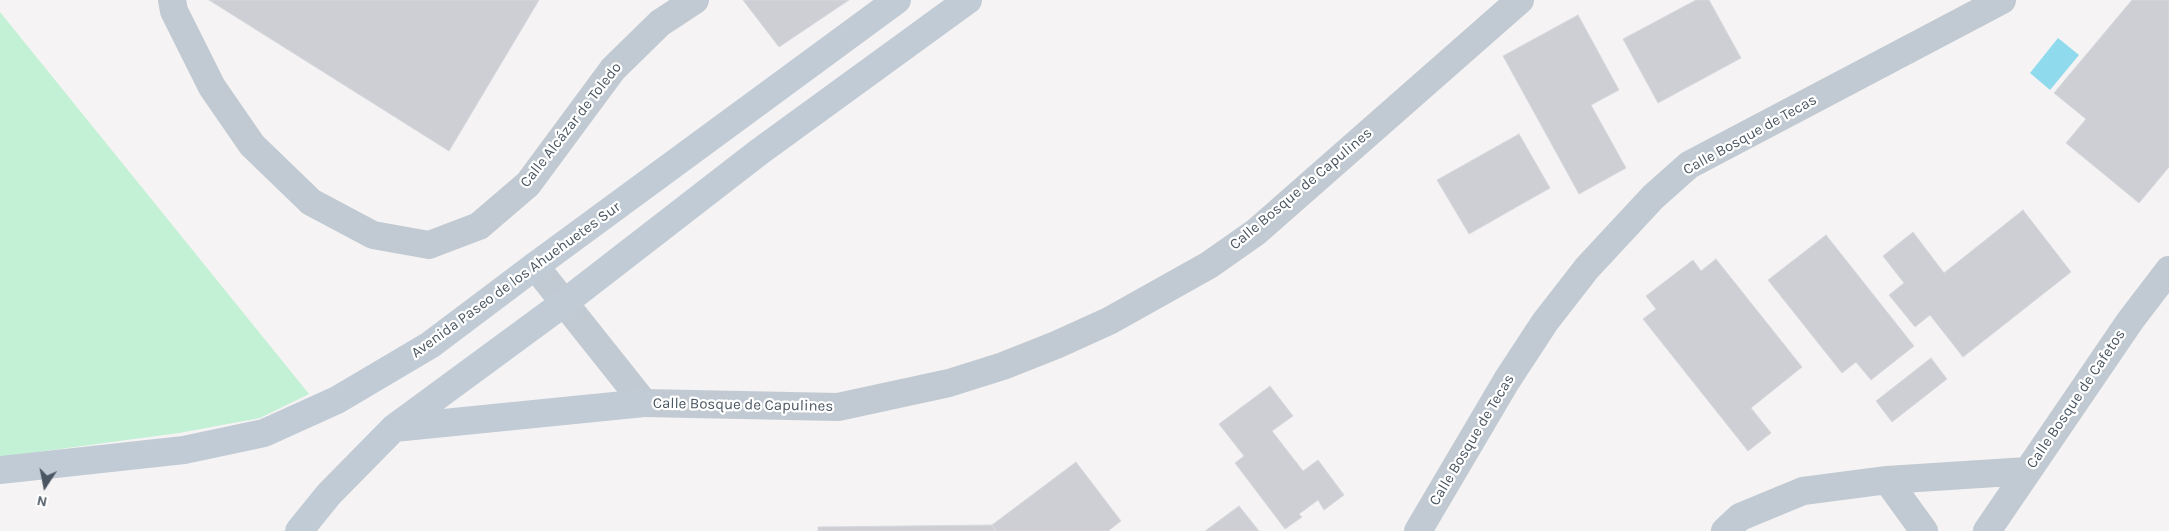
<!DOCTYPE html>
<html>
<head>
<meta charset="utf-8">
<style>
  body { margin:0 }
  #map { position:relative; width:2169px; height:531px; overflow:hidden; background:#f5f3f3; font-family:Karla,sans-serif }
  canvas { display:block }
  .north { position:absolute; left:20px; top:461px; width:50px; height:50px; -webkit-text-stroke:4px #fff; paint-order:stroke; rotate:191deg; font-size:14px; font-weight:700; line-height:20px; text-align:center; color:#4a5661 }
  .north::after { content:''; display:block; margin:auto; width:18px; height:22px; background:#4a5661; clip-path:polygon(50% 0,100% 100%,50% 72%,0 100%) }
</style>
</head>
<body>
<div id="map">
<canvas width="2169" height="531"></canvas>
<div class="north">N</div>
</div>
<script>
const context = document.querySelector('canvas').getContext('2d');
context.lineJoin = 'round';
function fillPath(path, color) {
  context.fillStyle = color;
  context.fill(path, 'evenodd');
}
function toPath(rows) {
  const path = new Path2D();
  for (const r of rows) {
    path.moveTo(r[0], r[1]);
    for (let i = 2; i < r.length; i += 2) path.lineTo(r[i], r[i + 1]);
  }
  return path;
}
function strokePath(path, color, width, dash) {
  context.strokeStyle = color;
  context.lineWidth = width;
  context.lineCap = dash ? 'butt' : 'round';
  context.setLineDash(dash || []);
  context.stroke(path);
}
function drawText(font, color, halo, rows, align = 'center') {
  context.font = font + ' Karla,sans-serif';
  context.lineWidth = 4.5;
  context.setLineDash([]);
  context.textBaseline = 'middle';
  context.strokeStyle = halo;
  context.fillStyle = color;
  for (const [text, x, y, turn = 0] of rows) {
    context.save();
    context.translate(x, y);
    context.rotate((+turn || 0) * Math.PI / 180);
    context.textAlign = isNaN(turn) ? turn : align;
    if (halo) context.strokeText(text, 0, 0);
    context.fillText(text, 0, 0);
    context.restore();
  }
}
const green = toPath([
  [0,12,309,394,260,418,179,433,0,457]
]);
const water = toPath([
  [2058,38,2079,55,2050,90,2030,73]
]);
const building = toPath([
  [209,0,539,0,449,151,209,0],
  [743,0,849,0,779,47,743,0],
  [1696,0,1709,0,1741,58,1658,103,1623,39,1696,0],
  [2132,0,2169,0,2169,167,2139,203,2066,143,2086,119,2054,93,2132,0],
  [1578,15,1619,90,1591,105,1626,168,1579,194,1503,56,1578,15],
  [1519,134,1550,188,1469,234,1437,180,1519,134],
  [2023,210,2071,272,1963,357,1930,315,1915,327,1889,295,1904,283,1883,256,1913,232,1944,273,2023,210],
  [1826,235,1914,346,1871,380,1856,362,1842,373,1768,280,1826,235],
  [1716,259,1802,367,1751,408,1771,433,1748,451,1643,319,1656,309,1646,296,1693,260,1701,271,1716,259],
  [1931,358,1947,379,1892,422,1876,401,1931,358],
  [1270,386,1293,416,1272,431,1303,471,1318,460,1344,495,1324,510,1318,500,1299,514,1302,517,1285,529,1235,463,1244,456,1219,424,1270,386],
  [1076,462,1121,521,1108,531,996,531,992,525,1076,462],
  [1239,506,1259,531,1205,531,1239,506],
  [992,525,996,531,818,531,818,527,992,525]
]);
const street = toPath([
  [172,0,174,11,212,87,252,145,311,202,373,235,429,245,479,226,528,184,613,69,660,23,695,0],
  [535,266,644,403,838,407,949,383,1003,366,1056,345,1109,321,1209,265,1256,232,1520,0],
  [1887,480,1924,531],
  [1418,531,1507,380,1545,322,1587,268,1653,197,1689,165,2002,0],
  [1725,531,1740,517,1803,491,1887,480,2027,471],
  [1987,531,2130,321,2169,270]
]);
const secondary = toPath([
  [394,428,644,403],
  [0,470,184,450,264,433,337,400,430,345,535,266,897,0],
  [299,531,329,494,394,428,564,303,759,152,968,0]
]);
const streetNames = [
  ["Calle Alcázar de Toledo",571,125,-52],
  ["Calle Bosque de Tecas",1750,135,-29],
  ["Calle Bosque de Capulines",1301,189,-40],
  ["Avenida Paseo de los Ahuehuetes Sur",516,280,-36],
  ["Calle Bosque de Cafetos",2076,399,-56],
  ["Calle Bosque de Capulines",743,405,1],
  ["Calle Bosque de Tecas",1472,440,-59]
];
fillPath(green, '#c3f1d5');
fillPath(water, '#90daee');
fillPath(building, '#cdcfd5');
strokePath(building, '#d7d9de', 1);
strokePath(street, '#c1cad2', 28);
strokePath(secondary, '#c1cbd6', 28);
drawText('15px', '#4a5661', '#fff', streetNames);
</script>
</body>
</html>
